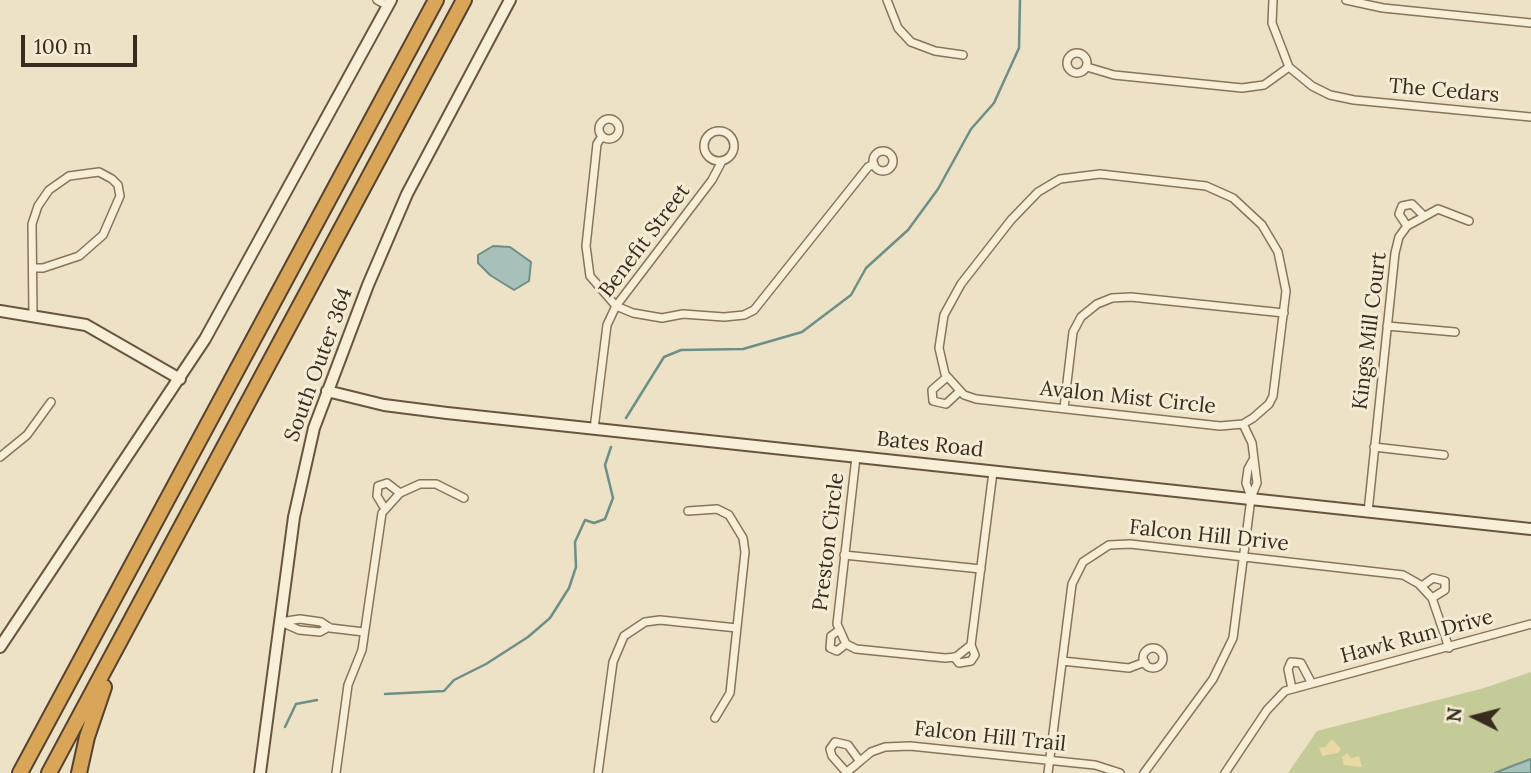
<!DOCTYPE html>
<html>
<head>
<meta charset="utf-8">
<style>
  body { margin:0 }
  #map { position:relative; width:1531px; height:773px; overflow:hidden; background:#ede2c5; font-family:Lora,serif }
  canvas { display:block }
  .north { position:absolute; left:1440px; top:682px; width:70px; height:70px; -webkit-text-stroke:5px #f5ecd5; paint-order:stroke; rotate:276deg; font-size:19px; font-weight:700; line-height:28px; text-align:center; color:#382c1f }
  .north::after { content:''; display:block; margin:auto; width:24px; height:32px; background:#382c1f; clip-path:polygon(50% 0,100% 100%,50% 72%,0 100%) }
  .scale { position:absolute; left:21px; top:35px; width:116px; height:32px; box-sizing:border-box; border:4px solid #382c1f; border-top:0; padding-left:9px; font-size:21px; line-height:24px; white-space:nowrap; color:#382c1f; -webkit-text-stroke:5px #f5ecd5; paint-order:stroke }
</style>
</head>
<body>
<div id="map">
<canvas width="1531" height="773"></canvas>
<div class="north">N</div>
<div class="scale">100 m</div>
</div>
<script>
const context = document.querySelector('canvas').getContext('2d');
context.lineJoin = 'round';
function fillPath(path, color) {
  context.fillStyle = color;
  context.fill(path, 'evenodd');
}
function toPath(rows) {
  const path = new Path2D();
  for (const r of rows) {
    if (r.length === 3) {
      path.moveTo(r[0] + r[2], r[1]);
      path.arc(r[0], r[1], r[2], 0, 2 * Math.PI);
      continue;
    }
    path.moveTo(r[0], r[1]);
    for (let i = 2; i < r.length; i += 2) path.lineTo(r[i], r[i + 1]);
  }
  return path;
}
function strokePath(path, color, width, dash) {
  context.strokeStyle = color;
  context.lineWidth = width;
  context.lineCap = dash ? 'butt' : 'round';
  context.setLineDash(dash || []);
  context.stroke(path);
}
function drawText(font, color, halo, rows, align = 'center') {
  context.font = font + ' Lora,serif';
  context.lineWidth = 6;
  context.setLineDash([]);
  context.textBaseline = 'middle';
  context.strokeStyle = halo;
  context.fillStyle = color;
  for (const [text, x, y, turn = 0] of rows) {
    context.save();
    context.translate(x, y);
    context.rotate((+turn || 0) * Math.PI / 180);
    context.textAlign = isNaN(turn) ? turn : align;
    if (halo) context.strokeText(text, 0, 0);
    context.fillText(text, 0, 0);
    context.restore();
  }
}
const green = toPath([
  [1531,672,1531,773,1288,773,1317,731,1484,688]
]);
const sand = toPath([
  [1332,739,1341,749,1338,753,1322,756,1319,748,1325,747],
  [1347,753,1351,758,1359,756,1362,767,1344,765,1342,757]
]);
const water = toPath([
  [493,246,510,247,531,262,529,281,514,290,490,275,478,263,478,255,493,246],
  [1531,759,1531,773,1495,773,1512,766,1531,759]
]);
const stream = toPath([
  [626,418,664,357,681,350,743,349,802,332,851,295,866,268,908,230,938,189,971,129,994,103,1019,48,1020,0],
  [385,694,444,691,454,680,486,664,528,637,550,618,569,588,576,567,575,542,585,520,594,523,605,519,613,498,605,465,611,447],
  [285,727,296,704,317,700]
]);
const street = toPath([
  [377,0,388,6],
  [887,0,898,28,911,42,935,51,963,55],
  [1273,0,1272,23,1289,67,1312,86,1330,95,1354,100,1531,117],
  [1346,0,1383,8,1531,23],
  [1077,63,10],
  [1087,67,1114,75,1242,88,1264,85,1289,67],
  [609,129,10],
  [719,146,15],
  [602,136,597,144,586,246,590,276,616,306,633,313,662,318,683,314,724,317,744,315,754,310,868,167,874,164],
  [883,161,10],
  [1100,174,1206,186,1233,198,1262,225,1278,252,1286,291,1273,396,1269,404,1253,418,1243,424,1220,426,976,399,964,395,945,374,939,348,944,315,961,284,1011,220,1038,192,1060,179,1100,174],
  [1407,226,1399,214,1402,206,1412,204,1423,215],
  [33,315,32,224,38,206,49,190,69,176,99,172,112,179,118,185,120,196,103,235,79,256,43,268,33,268],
  [1387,326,1455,332],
  [947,377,932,390,933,401,946,404,960,391],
  [1064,408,1073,332,1081,317,1097,304,1112,298,1131,297,1284,313],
  [594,429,607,325,616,306,712,180,722,161],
  [1374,447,1444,455],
  [0,457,27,435,51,402],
  [856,457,837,624,846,644,856,649,945,658,956,657,971,645,993,472],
  [1251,497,1246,483,1248,469,1253,460],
  [385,509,377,496,378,486,387,483,400,493],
  [688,511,717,509,729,515,743,538,745,552,730,693,715,718],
  [1368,512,1395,253,1399,237,1407,226,1438,209,1469,221],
  [844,555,981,569],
  [1422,586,1433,578,1445,581,1445,590,1432,598],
  [280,622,300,619,321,622,330,628,364,632],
  [281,622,299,630,320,632,329,627],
  [838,631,831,636,830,648,837,651,846,644],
  [1153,658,10],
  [954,657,959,663,971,661,975,655,971,645],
  [1062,661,1129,668,1145,662],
  [1292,689,1288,669,1291,662,1301,663,1311,682],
  [336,773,348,685,362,650,382,513,400,493,420,484,436,484,464,498],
  [598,773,613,662,624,636,645,622,660,620,737,628],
  [846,773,871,752,885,747,910,746,1095,765,1120,773],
  [847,773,832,756,830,749,835,742,848,745,859,760],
  [1048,773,1072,584,1083,562,1109,545,1130,544,1403,575,1419,584,1432,598,1449,648],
  [1144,773,1213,679,1233,638,1251,498,1257,483,1252,443,1243,424],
  [1225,773,1267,710,1285,691,1531,624]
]);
const secondary = toPath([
  [0,311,86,325,180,379],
  [327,391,384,405,447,413,1531,529],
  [0,647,205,339,391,0],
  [260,773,294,517,314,428,368,285,407,194,510,0]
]);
const highway = toPath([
  [20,773,436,0],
  [49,773,464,0],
  [79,773,87,737,104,687]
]);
const streetNames = [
  ["The Cedars",1444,91,5],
  ["Benefit Street",645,241,-53],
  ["Kings Mill Court",1370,331,-83],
  ["South Outer 364",319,365,-70],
  ["Avalon Mist Circle",1128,398,6],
  ["Bates Road",930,445,6],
  ["Falcon Hill Drive",1209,536,6],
  ["Preston Circle",829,542,-83],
  ["Hawk Run Drive",1417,637,-15],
  ["Falcon Hill Trail",990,737,6]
];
fillPath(green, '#c4cb99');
fillPath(sand, '#e8d8a3');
fillPath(water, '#a7c1ba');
strokePath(water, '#6e8f87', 2);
strokePath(stream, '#6e8f87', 2.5);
strokePath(street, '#88745c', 10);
strokePath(secondary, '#69553f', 14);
strokePath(highway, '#564230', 18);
strokePath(street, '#f8efd8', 7);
strokePath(secondary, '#f8efd8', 10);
strokePath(highway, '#d9a559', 14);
drawText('21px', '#382c1f', '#f5ecd5', streetNames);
</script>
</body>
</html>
